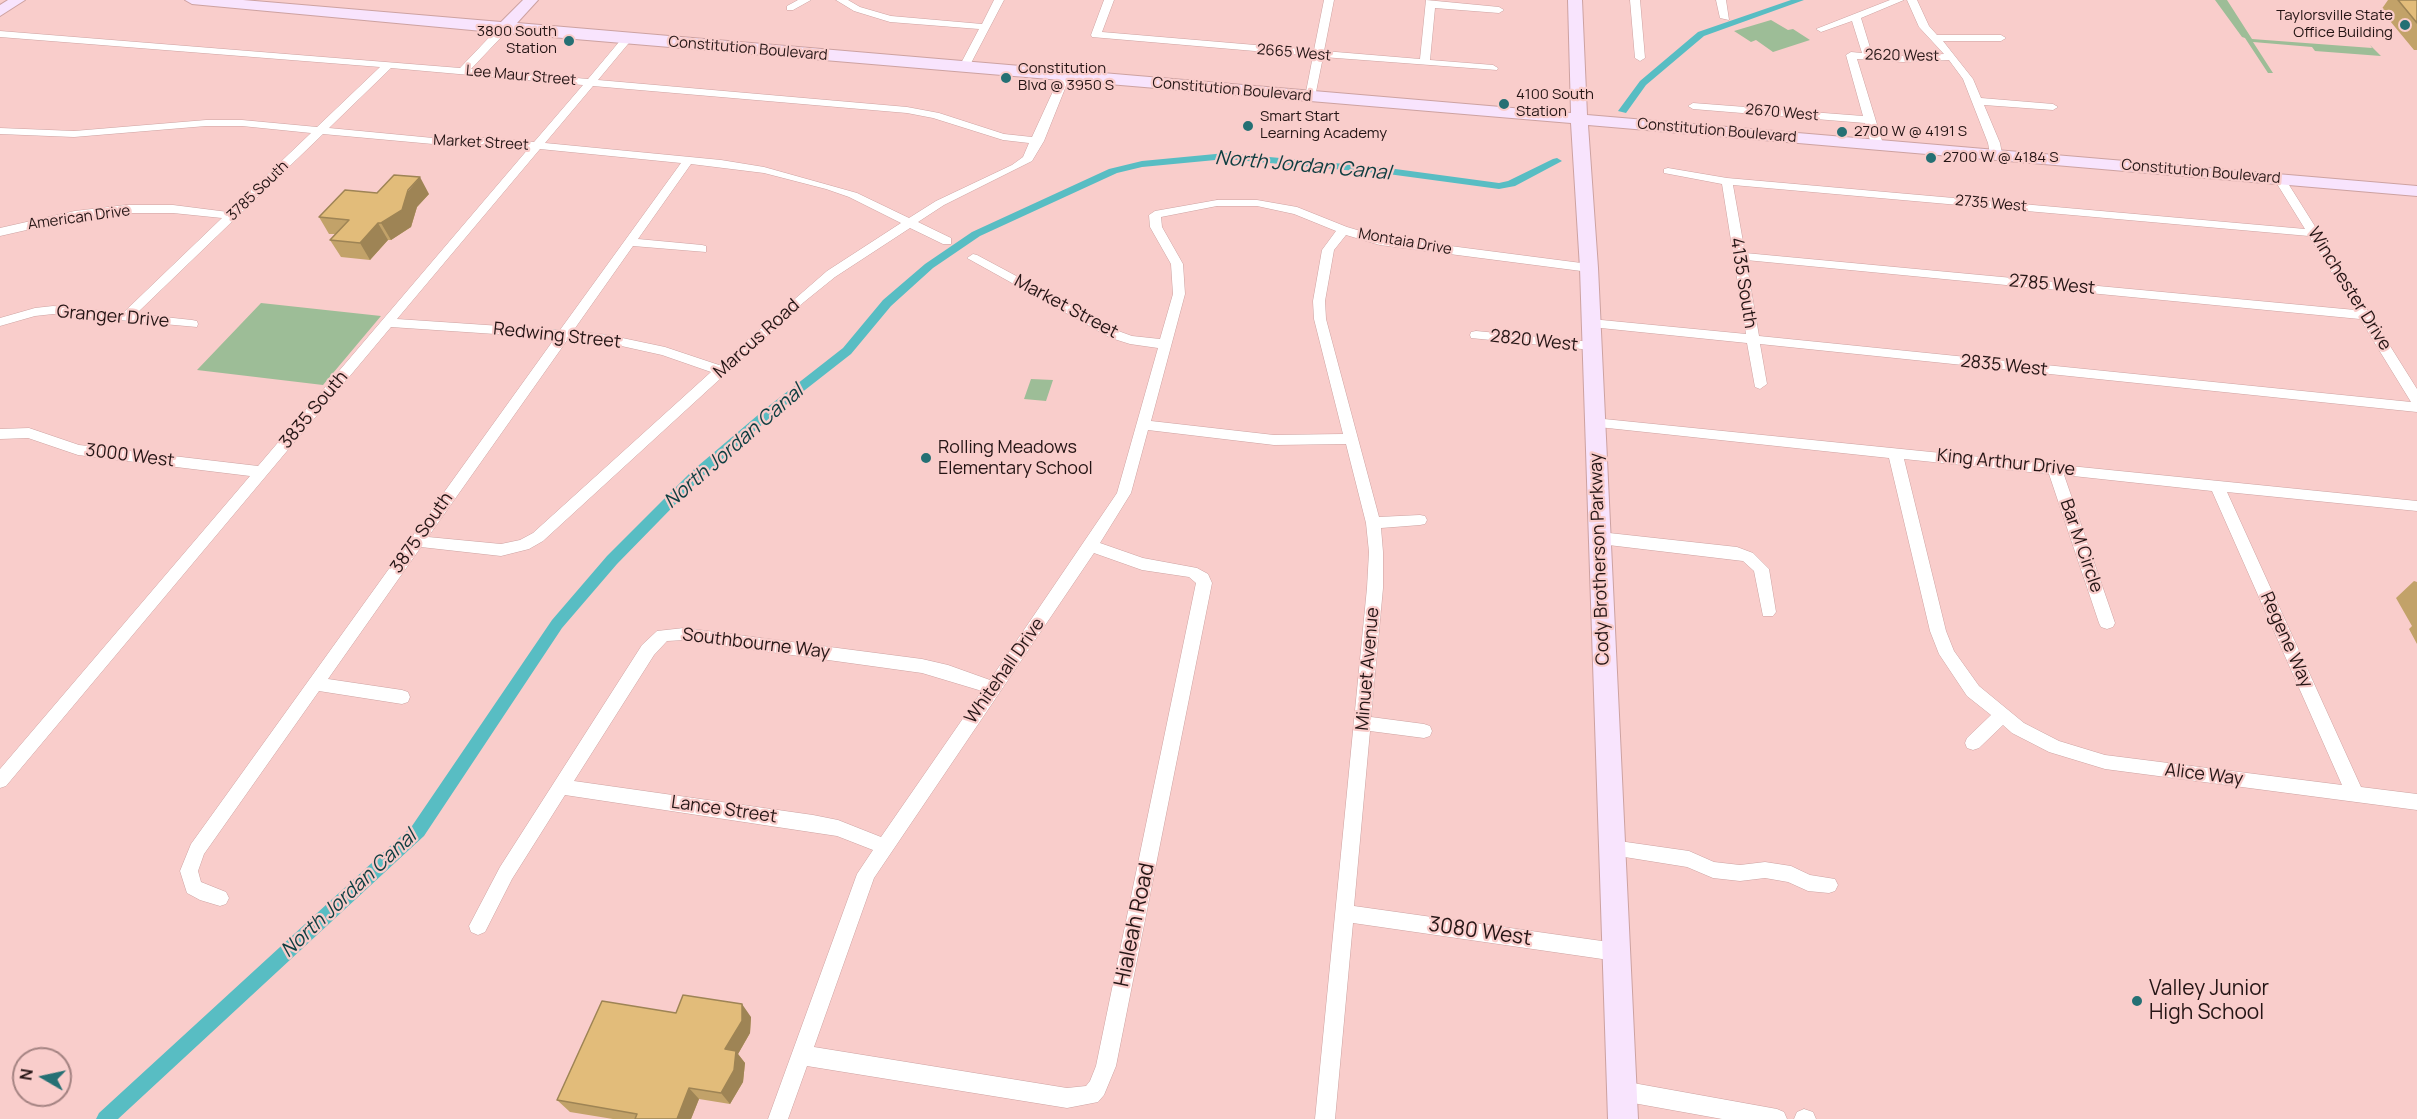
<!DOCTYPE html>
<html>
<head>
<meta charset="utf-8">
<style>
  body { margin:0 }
  #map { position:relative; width:2417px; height:1119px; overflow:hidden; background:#f9cdcb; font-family:Manrope,sans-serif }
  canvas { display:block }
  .north { position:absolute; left:12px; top:1047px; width:60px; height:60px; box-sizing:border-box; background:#f9cdcb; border:2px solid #a48382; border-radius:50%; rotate:279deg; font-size:16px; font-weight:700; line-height:24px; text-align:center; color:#251515 }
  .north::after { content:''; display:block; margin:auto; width:21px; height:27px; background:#257074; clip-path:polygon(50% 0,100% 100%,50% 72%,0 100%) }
</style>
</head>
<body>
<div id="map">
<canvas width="2417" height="1119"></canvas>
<div class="north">N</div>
</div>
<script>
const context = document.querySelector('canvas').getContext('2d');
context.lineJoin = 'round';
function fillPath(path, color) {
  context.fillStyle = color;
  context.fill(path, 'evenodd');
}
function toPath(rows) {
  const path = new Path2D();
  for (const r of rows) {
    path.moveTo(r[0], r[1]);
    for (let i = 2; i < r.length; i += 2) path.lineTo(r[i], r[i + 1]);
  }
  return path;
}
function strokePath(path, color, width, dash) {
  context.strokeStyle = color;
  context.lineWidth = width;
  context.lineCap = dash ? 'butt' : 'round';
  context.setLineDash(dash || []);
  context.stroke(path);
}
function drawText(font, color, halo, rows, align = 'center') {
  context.font = font + ' Manrope,sans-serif';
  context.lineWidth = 4.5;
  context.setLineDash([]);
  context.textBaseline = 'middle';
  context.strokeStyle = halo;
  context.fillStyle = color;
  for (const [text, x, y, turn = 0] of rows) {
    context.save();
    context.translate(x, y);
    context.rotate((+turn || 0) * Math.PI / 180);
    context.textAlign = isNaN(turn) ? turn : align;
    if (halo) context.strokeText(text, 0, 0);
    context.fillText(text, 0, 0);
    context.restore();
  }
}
const green = toPath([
  [2215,0,2227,0,2252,39,2372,48,2370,45,2381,56,2315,51,2312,47,2253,42,2273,73,2268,73,2245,38,2242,37],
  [1771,20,1788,30,1793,29,1810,40,1773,52,1756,40,1751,42,1734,31],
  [261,303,381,316,323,385,197,370],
  [1031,379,1053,380,1046,401,1024,399]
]);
const canal = toPath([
  [1791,0,1804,0,1704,36,1646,85,1626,113,1618,111,1640,81,1698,32,1791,0],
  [1226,153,1388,168,1499,183,1508,181,1553,159,1557,158,1562,161,1515,186,1499,189,1388,174,1226,159,1142,167,1117,173,980,236,933,268,891,306,851,354,773,415,702,477,617,564,562,628,424,836,118,1119,96,1119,99,1113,412,826,552,620,607,556,692,471,765,409,843,348,883,300,925,264,972,232,1109,169,1142,161,1226,153]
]);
const street = toPath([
  [798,0,811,0,793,10,787,10,787,6,798,0],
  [836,0,848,0,860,7,891,16,982,24,994,0,1004,0,969,67,964,70,959,67,979,29,890,22,854,11,836,0],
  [1104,0,1114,0,1102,32,1314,50,1324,0,1334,0,1324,51,1420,59,1426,0,1499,7,1504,10,1499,13,1435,8,1430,60,1493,65,1498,68,1497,70,1323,57,1315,97,1310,100,1305,97,1313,56,1092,37,1091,35,1104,0],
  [1630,0,1640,0,1645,58,1640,61,1635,58,1630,0],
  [1716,0,1726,0,1729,20,1720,18,1716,0],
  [1890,0,1904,0,1861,18,1872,54,1903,56,1944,54,1919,27,1907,0,1917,0,1929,26,1937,35,2001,35,2006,38,2001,41,1943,41,1973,79,1981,98,2053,104,2058,107,2053,110,1984,105,2000,143,2002,154,1996,157,1990,154,1988,143,1963,79,1949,60,1903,62,1857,59,1883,144,1877,147,1871,144,1865,123,1693,109,1688,106,1693,103,1863,116,1846,55,1851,52,1862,53,1852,21,1821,32,1816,29,1890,0],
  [504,25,509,28,508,30,471,69,588,79,624,36,628,35,633,38,598,80,907,107,939,113,1004,134,1032,137,1060,76,1065,73,1070,76,1044,141,1032,161,944,205,918,222,951,238,951,244,943,244,910,228,835,277,804,302,543,541,529,549,501,556,421,547,328,679,402,690,408,692,410,697,408,702,402,704,319,691,204,854,198,871,201,882,226,892,229,898,226,904,220,906,200,900,187,893,180,871,191,844,555,338,391,327,6,786,0,788,0,769,250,476,78,455,28,438,0,439,0,429,29,428,79,445,258,466,529,148,490,144,433,144,323,134,136,314,192,320,197,321,198,324,197,327,53,314,35,316,0,326,0,318,35,308,53,306,123,313,222,218,173,213,126,213,75,219,0,236,0,228,75,211,126,205,173,205,228,212,311,133,242,126,206,126,74,137,0,134,0,128,74,131,206,120,242,120,317,127,380,67,0,37,0,31,460,68,500,26,504,25],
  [391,68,583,85,534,142,490,138,433,138,329,128,391,68],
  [593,86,907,113,933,118,1003,140,1029,143,1023,157,1012,165,936,201,909,218,857,193,764,167,721,160,545,143,593,86],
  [540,149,681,163,560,330,397,319,540,149],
  [691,164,764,173,826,189,849,197,901,223,827,271,719,365,665,347,608,335,573,331,633,246,706,252,706,246,702,245,638,239,691,164],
  [568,339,608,343,662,355,711,372,533,533,520,540,501,544,428,537,568,339],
  [1668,168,1727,178,2305,229,2274,179,2280,176,2284,177,2417,389,2417,412,1760,344,1767,384,1760,389,1755,387,1747,343,1591,327,1585,323,1591,319,1746,334,1722,184,1664,173,1664,169,1668,168],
  [1733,185,2309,236,2355,310,1745,253,1733,185],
  [1746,260,2360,319,2411,402,1759,336,1746,260],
  [1217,200,1257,200,1297,207,1347,227,1381,237,1589,264,1595,268,1589,272,1380,245,1346,235,1334,250,1325,301,1326,319,1379,517,1420,515,1425,516,1427,520,1425,524,1420,525,1381,528,1383,552,1383,588,1371,717,1424,724,1430,726,1432,731,1430,736,1424,738,1370,731,1354,906,1616,943,1623,946,1625,952,1623,958,1616,961,1353,923,1335,1119,1315,1119,1367,588,1369,552,1366,523,1346,444,1274,445,1148,430,1131,493,1100,543,1143,558,1197,568,1208,574,1212,583,1116,1066,1104,1095,1098,1102,1067,1108,807,1066,788,1119,768,1119,857,874,873,850,837,836,565,795,512,879,485,932,478,935,471,932,469,926,500,867,642,645,657,631,684,628,922,659,948,665,990,680,1117,493,1158,348,1130,344,1111,338,967,258,973,254,977,255,1121,332,1132,336,1160,339,1173,294,1171,264,1150,227,1149,215,1155,211,1217,200],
  [1217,206,1257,206,1294,214,1336,231,1322,250,1313,301,1314,319,1343,434,1274,435,1151,421,1185,294,1183,264,1162,227,1161,217,1217,206],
  [1094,553,1142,570,1189,577,1196,583,1096,1066,1090,1081,1086,1086,1067,1088,814,1047,874,878,1094,553],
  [684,640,922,673,982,691,881,837,838,820,813,815,574,781,654,655,667,641,684,640],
  [1476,331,1592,342,1598,346,1592,350,1471,338,1470,335,1471,332,1476,331],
  [1594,418,2417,501,2417,511,2227,492,2361,787,2417,794,2417,810,2105,769,2049,752,2012,733,2003,725,1979,748,1973,750,1967,748,1965,743,1967,738,1991,715,1967,696,1939,654,1930,631,1889,458,1589,426,1587,423,1594,418],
  [1904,459,2049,474,2099,623,2101,627,2107,629,2113,627,2115,623,2064,475,2212,491,2342,785,2105,755,2059,741,2024,723,1979,686,1954,651,1946,631,1904,459],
  [1600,532,1737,547,1753,553,1769,569,1776,612,1773,616,1763,616,1754,571,1743,561,1600,544,1595,542,1593,538,1595,534,1600,532],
  [1612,840,1689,851,1714,862,1740,865,1765,862,1791,866,1810,875,1835,879,1838,885,1835,891,1829,893,1808,891,1788,882,1765,878,1740,881,1713,878,1687,867,1606,854,1603,848,1606,842,1612,840],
  [1622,1081,1777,1109,1784,1112,1787,1119,1722,1119,1622,1101,1615,1098,1612,1091,1615,1084,1622,1081],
  [1804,1109,1813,1112,1816,1119,1794,1119,1797,1112,1804,1109]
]);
const secondary = toPath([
  [8,0,25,0,0,16,0,5,8,0],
  [185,0,243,0,501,22,523,0,538,0,517,23,1571,113,1568,0,1582,0,1587,115,2417,186,2417,196,1588,125,1598,268,1638,1119,1608,1119,1580,268,1571,123,504,33,192,4,185,0]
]);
const wall = toPath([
  [2388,0,2417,0,2417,50,2414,50,2381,10],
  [377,193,429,194,417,207,411,227,391,240,388,240,370,260,341,257,330,240,335,234,329,234,319,217],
  [2414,581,2417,582,2417,644,2409,629,2412,626,2396,598],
  [676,1013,751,1017,750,1033,738,1054,745,1063,743,1082,730,1104,699,1099,691,1119,613,1119,570,1112,557,1100]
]);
const shadedWall = toPath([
  [420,177,429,194,417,207,411,227,391,240,381,223],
  [378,223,388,240,370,260,360,243],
  [742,1004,751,1017,750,1033,738,1054,745,1063,743,1082,730,1104,721,1093,725,1049],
  [689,1088,699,1099,691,1119,677,1119]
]);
const building = toPath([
  [2398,0,2417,0,2417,23,2398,0],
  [394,175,420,177,408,190,402,210,381,223,378,223,360,243,330,240,349,220,319,217,345,190,377,193,394,175],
  [683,995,742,1004,742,1021,725,1049,736,1051,734,1070,721,1093,689,1088,677,1119,635,1119,637,1114,557,1100,602,1001,676,1013,683,995]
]);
const markers = [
  [2405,25,6,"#257074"],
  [569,41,6,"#257074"],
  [1006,78,6,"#257074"],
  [1504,104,6,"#257074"],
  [1248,126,6,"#257074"],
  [1842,132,6,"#257074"],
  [1931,158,6,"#257074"],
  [926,458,6,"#257074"],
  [2137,1001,6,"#257074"]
];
const farPoinames = [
  ["Taylorsville State",2393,16,"right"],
  ["Office Building",2393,33,"right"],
  ["3800 South",557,32,"right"],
  ["Station",557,49,"right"],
  ["Constitution",1018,69],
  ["Blvd @ 3950 S",1018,86],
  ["4100 South",1516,95],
  ["Station",1516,112],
  ["Smart Start",1260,117],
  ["Learning Academy",1260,134],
  ["2700 W @ 4191 S",1854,132],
  ["2700 W @ 4184 S",1943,158]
];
const farStreetnames = [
  ["Constitution Boulevard",748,49,5],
  ["2665 West",1294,53,5],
  ["2620 West",1902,56,1],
  ["Lee Maur Street",521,76,5],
  ["Constitution Boulevard",1232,90,5],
  ["2670 West",1782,113,5],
  ["Constitution Boulevard",1717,131,5],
  ["Market Street",481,143,3],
  ["Constitution Boulevard",2201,172,5],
  ["3785 South",258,191,-44],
  ["2735 West",1991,204,5],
  ["American Drive",79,218,-8],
  ["Montaia Drive",1405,242,10]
];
const streetNames = [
  ["4135 South",1743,283,81],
  ["2785 West",2052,285,5],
  ["Winchester Drive",2349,289,58],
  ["Market Street",1066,307,28],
  ["Granger Drive",113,317,5],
  ["Redwing Street",557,336,6],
  ["Marcus Road",757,339,-42],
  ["2820 West",1534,341,6],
  ["2835 West",2004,366,6],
  ["3835 South",314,410,-50],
  ["3000 West",130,456,7],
  ["King Arthur Drive",2006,463,6],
  ["3875 South",422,533,-55],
  ["Bar M Circle",2081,546,71],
  ["Cody Brotherson Parkway",1600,559,-92],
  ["Regene Way",2286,640,66],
  ["Southbourne Way",756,644,7],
  ["Minuet Avenue",1368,669,-85],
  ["Whitehall Drive",1005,671,-55],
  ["Alice Way",2204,775,7],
  ["Lance Street",724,810,8]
];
const poiNames = [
  ["Rolling Meadows",938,448],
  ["Elementary School",938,469]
];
const waterNames = [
  ["North Jordan Canal",1303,166,5],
  ["North Jordan Canal",734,447,-41],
  ["North Jordan Canal",349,894,-43]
];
const nearStreetnames = [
  ["Hialeah Road",1135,925,-78],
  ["3080 West",1480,932,8]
];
const nearPoinames = [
  ["Valley Junior",2149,989],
  ["High School",2149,1013]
];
fillPath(green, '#9dbd97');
fillPath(canal, '#58bdc3');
strokePath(street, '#cda2a1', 1);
strokePath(secondary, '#cda2a1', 2);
fillPath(street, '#fff');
fillPath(secondary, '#f8e4fd');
fillPath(wall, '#c2a269');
fillPath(shadedWall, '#9e8455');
fillPath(building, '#e2bc7a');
strokePath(building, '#9e8455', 1.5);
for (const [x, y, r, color] of markers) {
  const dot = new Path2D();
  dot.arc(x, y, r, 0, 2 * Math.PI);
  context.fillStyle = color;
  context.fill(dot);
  strokePath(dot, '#f9cdcb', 2);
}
drawText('15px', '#251515', '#f9cdcb', farPoinames, 'left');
drawText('15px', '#251515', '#f9cdcb', farStreetnames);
drawText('18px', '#251515', '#f9cdcb', streetNames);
drawText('18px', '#251515', '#f9cdcb', poiNames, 'left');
drawText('italic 20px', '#0d3d40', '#f9cdcb', waterNames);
drawText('21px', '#251515', '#f9cdcb', nearStreetnames);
drawText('21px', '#251515', '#f9cdcb', nearPoinames, 'left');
</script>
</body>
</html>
